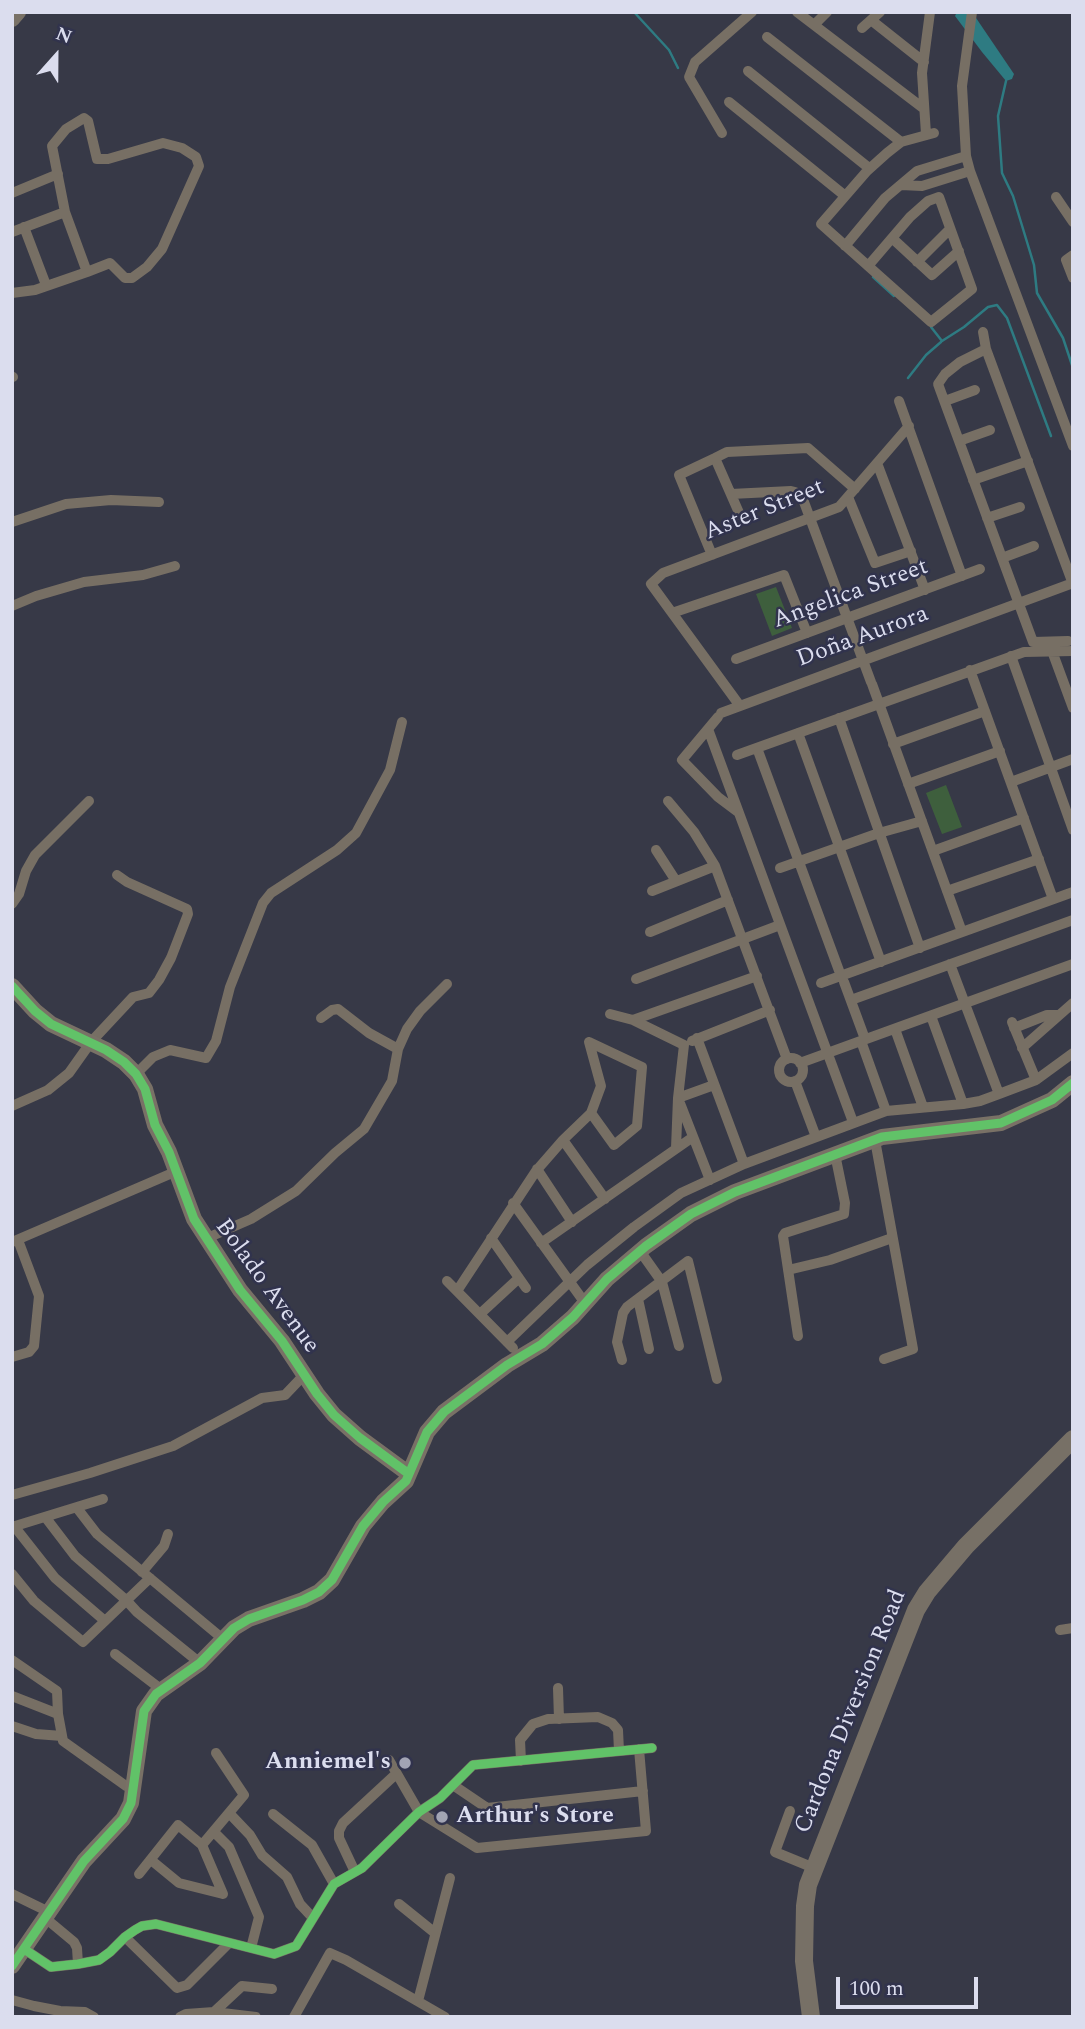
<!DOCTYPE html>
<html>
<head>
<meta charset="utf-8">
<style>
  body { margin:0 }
  #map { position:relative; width:1085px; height:2029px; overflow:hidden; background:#373947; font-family:Spectral,serif }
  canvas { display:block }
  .frame { position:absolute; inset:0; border:14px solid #dbddee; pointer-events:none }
  .north { position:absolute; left:21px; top:21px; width:70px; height:70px; -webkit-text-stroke:5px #31334d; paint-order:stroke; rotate:21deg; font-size:19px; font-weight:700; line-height:28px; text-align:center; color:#dbddee }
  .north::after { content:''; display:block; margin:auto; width:24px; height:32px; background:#dbddee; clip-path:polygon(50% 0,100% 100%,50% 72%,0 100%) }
  .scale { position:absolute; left:836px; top:1977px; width:142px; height:32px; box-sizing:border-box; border:4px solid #dbddee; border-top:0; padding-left:9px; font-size:21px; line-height:24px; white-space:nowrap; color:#dbddee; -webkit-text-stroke:5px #31334d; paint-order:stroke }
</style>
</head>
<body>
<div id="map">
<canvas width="1085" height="2029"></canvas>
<div class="frame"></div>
<div class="north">N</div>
<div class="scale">100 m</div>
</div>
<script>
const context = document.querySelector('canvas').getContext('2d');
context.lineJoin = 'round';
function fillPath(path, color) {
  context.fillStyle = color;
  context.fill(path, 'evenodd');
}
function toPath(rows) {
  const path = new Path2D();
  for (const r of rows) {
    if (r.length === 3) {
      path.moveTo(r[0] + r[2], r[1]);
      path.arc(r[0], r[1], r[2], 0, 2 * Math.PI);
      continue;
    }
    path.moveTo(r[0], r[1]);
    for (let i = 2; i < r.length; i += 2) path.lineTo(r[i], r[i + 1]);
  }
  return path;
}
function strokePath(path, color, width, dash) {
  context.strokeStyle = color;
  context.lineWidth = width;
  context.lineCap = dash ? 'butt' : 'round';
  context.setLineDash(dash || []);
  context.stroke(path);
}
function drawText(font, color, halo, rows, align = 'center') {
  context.font = font + ' Spectral,serif';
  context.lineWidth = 5;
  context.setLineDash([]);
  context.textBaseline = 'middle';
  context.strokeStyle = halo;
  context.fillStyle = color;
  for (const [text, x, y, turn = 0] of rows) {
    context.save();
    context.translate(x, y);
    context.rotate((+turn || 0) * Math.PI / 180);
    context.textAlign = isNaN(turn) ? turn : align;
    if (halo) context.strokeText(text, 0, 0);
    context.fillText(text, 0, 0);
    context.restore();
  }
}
const green = toPath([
  [776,587,792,628,772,636,756,594],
  [946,785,962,827,942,834,926,793]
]);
const water = toPath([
  [957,12,972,12,1014,74,1012,79,1006,81,982,52,955,16]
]);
const stream = toPath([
  [634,12,669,50,678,68],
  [1006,81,998,116,1002,173,1013,196,1034,265,1037,293,1063,338,1073,368],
  [873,277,894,296],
  [931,327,942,341,964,327,988,307,997,305,1007,318,1051,436],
  [908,378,926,355,941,342]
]);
const street = toPath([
  [797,12,923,108],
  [972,12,962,86,966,156,970,171,1073,446],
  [871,20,924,62],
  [814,25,827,12],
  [862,28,880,12],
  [767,37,901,142],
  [748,71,869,168],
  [729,102,844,195],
  [722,133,689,77,695,62,752,12],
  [926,134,922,73,930,12],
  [901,185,922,186,970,171],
  [12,193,58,174],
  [1056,197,1073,222],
  [24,227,46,285],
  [12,232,65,212],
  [892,238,932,275,959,251],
  [845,246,885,198,917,171,966,156],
  [1073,255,1066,260,1073,278],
  [917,262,950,229],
  [868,266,910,217,928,201,939,197,972,289,931,322,821,224,867,171,887,153,901,142,934,133],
  [12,293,35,290,87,272,110,263,125,278,132,278,147,267,162,249,199,166,196,157,182,148,163,143,108,159,97,159,88,121,84,118,66,129,52,146,65,212,87,272],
  [983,332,986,349,1073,584],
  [986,349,960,362,945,374,938,384,1033,642,1068,641],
  [12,377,13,377],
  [899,401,962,576],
  [945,401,975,390],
  [959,441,990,430],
  [715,458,740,515],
  [877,463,925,590],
  [973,480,1028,461],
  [731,494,791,491,795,492,804,502,871,682],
  [848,497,875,563,911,551],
  [987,518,1020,507],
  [12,522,66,504,111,500,159,502],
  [712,555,679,475,715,458,727,452,808,448,855,489],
  [1002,558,1034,546],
  [12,606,36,596,84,582,143,575,175,566],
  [672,613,784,575,807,633],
  [1052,651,1073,708],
  [1011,656,1073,830],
  [736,659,980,569],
  [970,670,1053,899],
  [872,684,962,932],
  [740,706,651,584,663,573,839,507,909,426],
  [721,713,1073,583],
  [718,717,682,760,718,797,738,812],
  [839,718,920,948],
  [708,729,853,1122],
  [798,733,881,962],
  [893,744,985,711],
  [757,748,841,976],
  [737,755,1024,652,1073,651],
  [1011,782,1073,759],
  [908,784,1000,751],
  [668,801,694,832,715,866,787,1059],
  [656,850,676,881],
  [933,851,1024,818],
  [780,868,879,833,922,821],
  [652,891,715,866],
  [947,891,1039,859],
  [12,904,19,894,26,871,35,855,89,801],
  [650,932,728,900],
  [950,964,999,1094],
  [636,979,780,925],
  [844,982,865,1039],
  [821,983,1073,892],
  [851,1000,1073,920],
  [610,1014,633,1020,684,1045],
  [931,1016,963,1104],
  [321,1018,332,1010,338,1009,369,1033,398,1049],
  [633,1020,757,976],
  [1012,1022,1036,1080],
  [1014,1028,1047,1015,1059,1015],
  [895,1029,923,1107],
  [697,1038,744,1164],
  [692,1041,770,1010],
  [861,1041,886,1111],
  [589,1042,642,1067,637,1126,614,1145,591,1113],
  [1022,1048,1073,1003],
  [791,1070,12],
  [800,1063,1073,964],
  [136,1074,153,1057,170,1050,206,1058,216,1041,230,987,263,903,271,893,337,850,356,833,390,770,402,722],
  [795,1081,816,1137],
  [12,1106,48,1090,69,1073,91,1042,133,997,149,993,159,980,171,958,188,914,187,909,127,882,117,875],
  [563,1140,605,1199],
  [875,1140,913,1349,884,1359],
  [676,1148,678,1098,684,1045],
  [537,1169,572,1222],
  [710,1180,678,1098,714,1085],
  [513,1203,585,1303],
  [491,1238,526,1288],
  [205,1239,251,1219,296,1191,335,1153,364,1129,392,1081,398,1049,407,1029,420,1011,447,984],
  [12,1242,177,1171],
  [541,1243,693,1137],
  [640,1251,662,1282,679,1346],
  [788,1270,830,1260,892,1238],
  [447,1281,513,1348],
  [457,1291,536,1171,563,1140,591,1113,601,1086,589,1042],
  [638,1299,649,1349],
  [480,1314,519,1278],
  [798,1336,783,1236,785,1233,844,1214,845,1203,835,1154],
  [507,1342,587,1265,634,1227,681,1193,744,1164,886,1111,963,1104,980,1101,999,1094,1036,1080,1073,1053],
  [12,1357,29,1352,34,1346,39,1296,18,1240],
  [622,1360,617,1342,623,1313,627,1307,688,1261,717,1379],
  [12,1495,90,1473,173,1446,262,1398,285,1395,305,1374],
  [77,1508,97,1534,223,1639],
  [46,1518,75,1556,126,1600,137,1612,200,1663],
  [14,1526,55,1578,105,1621],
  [12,1527,103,1499],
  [142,1572,164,1546,168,1534],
  [12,1574,34,1601,83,1642,150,1578],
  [1060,1630,1073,1628],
  [115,1654,162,1690],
  [12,1660,57,1691,58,1714,63,1741,126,1786,134,1788],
  [558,1688,559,1719],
  [12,1696,58,1714],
  [12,1726,36,1734,62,1736],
  [389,1760,419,1812,477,1848,646,1831,639,1749],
  [521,1761,520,1740,533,1724,548,1719,598,1717,612,1723,618,1730,619,1751],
  [453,1785,487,1808,643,1791],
  [790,1811,775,1852,814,1868],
  [230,1814,250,1835,262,1855,287,1877,300,1904,313,1918],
  [273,1814,312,1845,334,1884],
  [214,1832,229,1847,259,1917,251,1948],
  [202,1845,244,1795,216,1753],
  [151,1860,179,1883,223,1894],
  [355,1872,339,1838,339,1831,343,1823,396,1774],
  [139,1874,178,1825,202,1845,223,1894],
  [12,1894,49,1912],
  [399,1904,435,1933],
  [50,1922,74,1942,77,1948,78,1964],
  [125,1937,177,1988,187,1985,229,1943],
  [24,1949,51,1967,78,1964,99,1960,110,1952,125,1937,135,1930,142,1926,156,1924,274,1954,296,1946,334,1884,362,1868,419,1812,440,1798,473,1765,652,1748],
  [12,2000,34,2006,60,2011,85,2012,94,2017],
  [418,2001,450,1878],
  [214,2012,242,1986,272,1989],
  [180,2017,186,2014,214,2012,256,2017],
  [294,2017,330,1953,346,1960,445,2017]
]);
const secondary = toPath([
  [12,19,18,12],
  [12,986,35,1011,51,1024,106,1050,124,1062,136,1074,145,1089,155,1125,169,1152,194,1219,240,1290,282,1341,317,1394,334,1415,360,1438,409,1474],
  [12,1966,84,1861,123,1819,131,1803,144,1711,156,1694,200,1663,234,1628,249,1619,303,1600,319,1592,332,1580,363,1526,383,1502,406,1481,427,1432,444,1412,507,1365,542,1344,573,1317,607,1279,646,1246,691,1214,735,1192,882,1137,1001,1123,1052,1100,1073,1083]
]);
const primary = toPath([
  [811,2017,804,1961,805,1906,808,1885,916,1610,927,1592,966,1546,1073,1439]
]);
const cycleway = toPath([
  [12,986,35,1011,51,1024,106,1050,124,1062,136,1074,145,1089,155,1125,169,1152,194,1219,240,1290,282,1341,317,1394,334,1415,360,1438,409,1474],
  [24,1949,51,1967,78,1964,99,1960,110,1952,125,1937,135,1930,142,1926,156,1924,274,1954,296,1946,334,1884,362,1868,419,1812,440,1798,473,1765,652,1748],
  [12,1966,84,1861,123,1819,131,1803,144,1711,156,1694,200,1663,234,1628,249,1619,303,1600,319,1592,332,1580,363,1526,383,1502,406,1481,427,1432,444,1412,507,1365,542,1344,573,1317,607,1279,646,1246,691,1214,735,1192,882,1137,1001,1123,1052,1100,1073,1083]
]);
const markers = [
  [405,1763,7,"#a2a4b4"],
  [442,1817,7,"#a2a4b4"]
];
const streetNames = [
  ["Aster Street",765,511,-22],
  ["Angelica Street",851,595,-20],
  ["Doña Aurora",863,638,-20],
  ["Bolado Avenue",266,1287,54],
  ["Cardona Diversion Road",852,1712,-68]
];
const poiNames = [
  ["Anniemel's",391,1763],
  ["Arthur's Store",456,1817,"left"]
];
fillPath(green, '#3e5f3d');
fillPath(water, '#2e7b82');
strokePath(stream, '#2e7b82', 2.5);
strokePath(street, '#776f64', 10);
strokePath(secondary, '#797166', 16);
strokePath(primary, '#777066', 18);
strokePath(cycleway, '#61c268', 9);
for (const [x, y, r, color] of markers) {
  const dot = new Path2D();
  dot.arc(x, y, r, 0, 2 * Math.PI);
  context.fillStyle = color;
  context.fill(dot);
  strokePath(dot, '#31334d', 2.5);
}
drawText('24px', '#dbddee', '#31334d', streetNames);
drawText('bold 24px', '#dbddee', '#31334d', poiNames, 'right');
</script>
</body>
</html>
